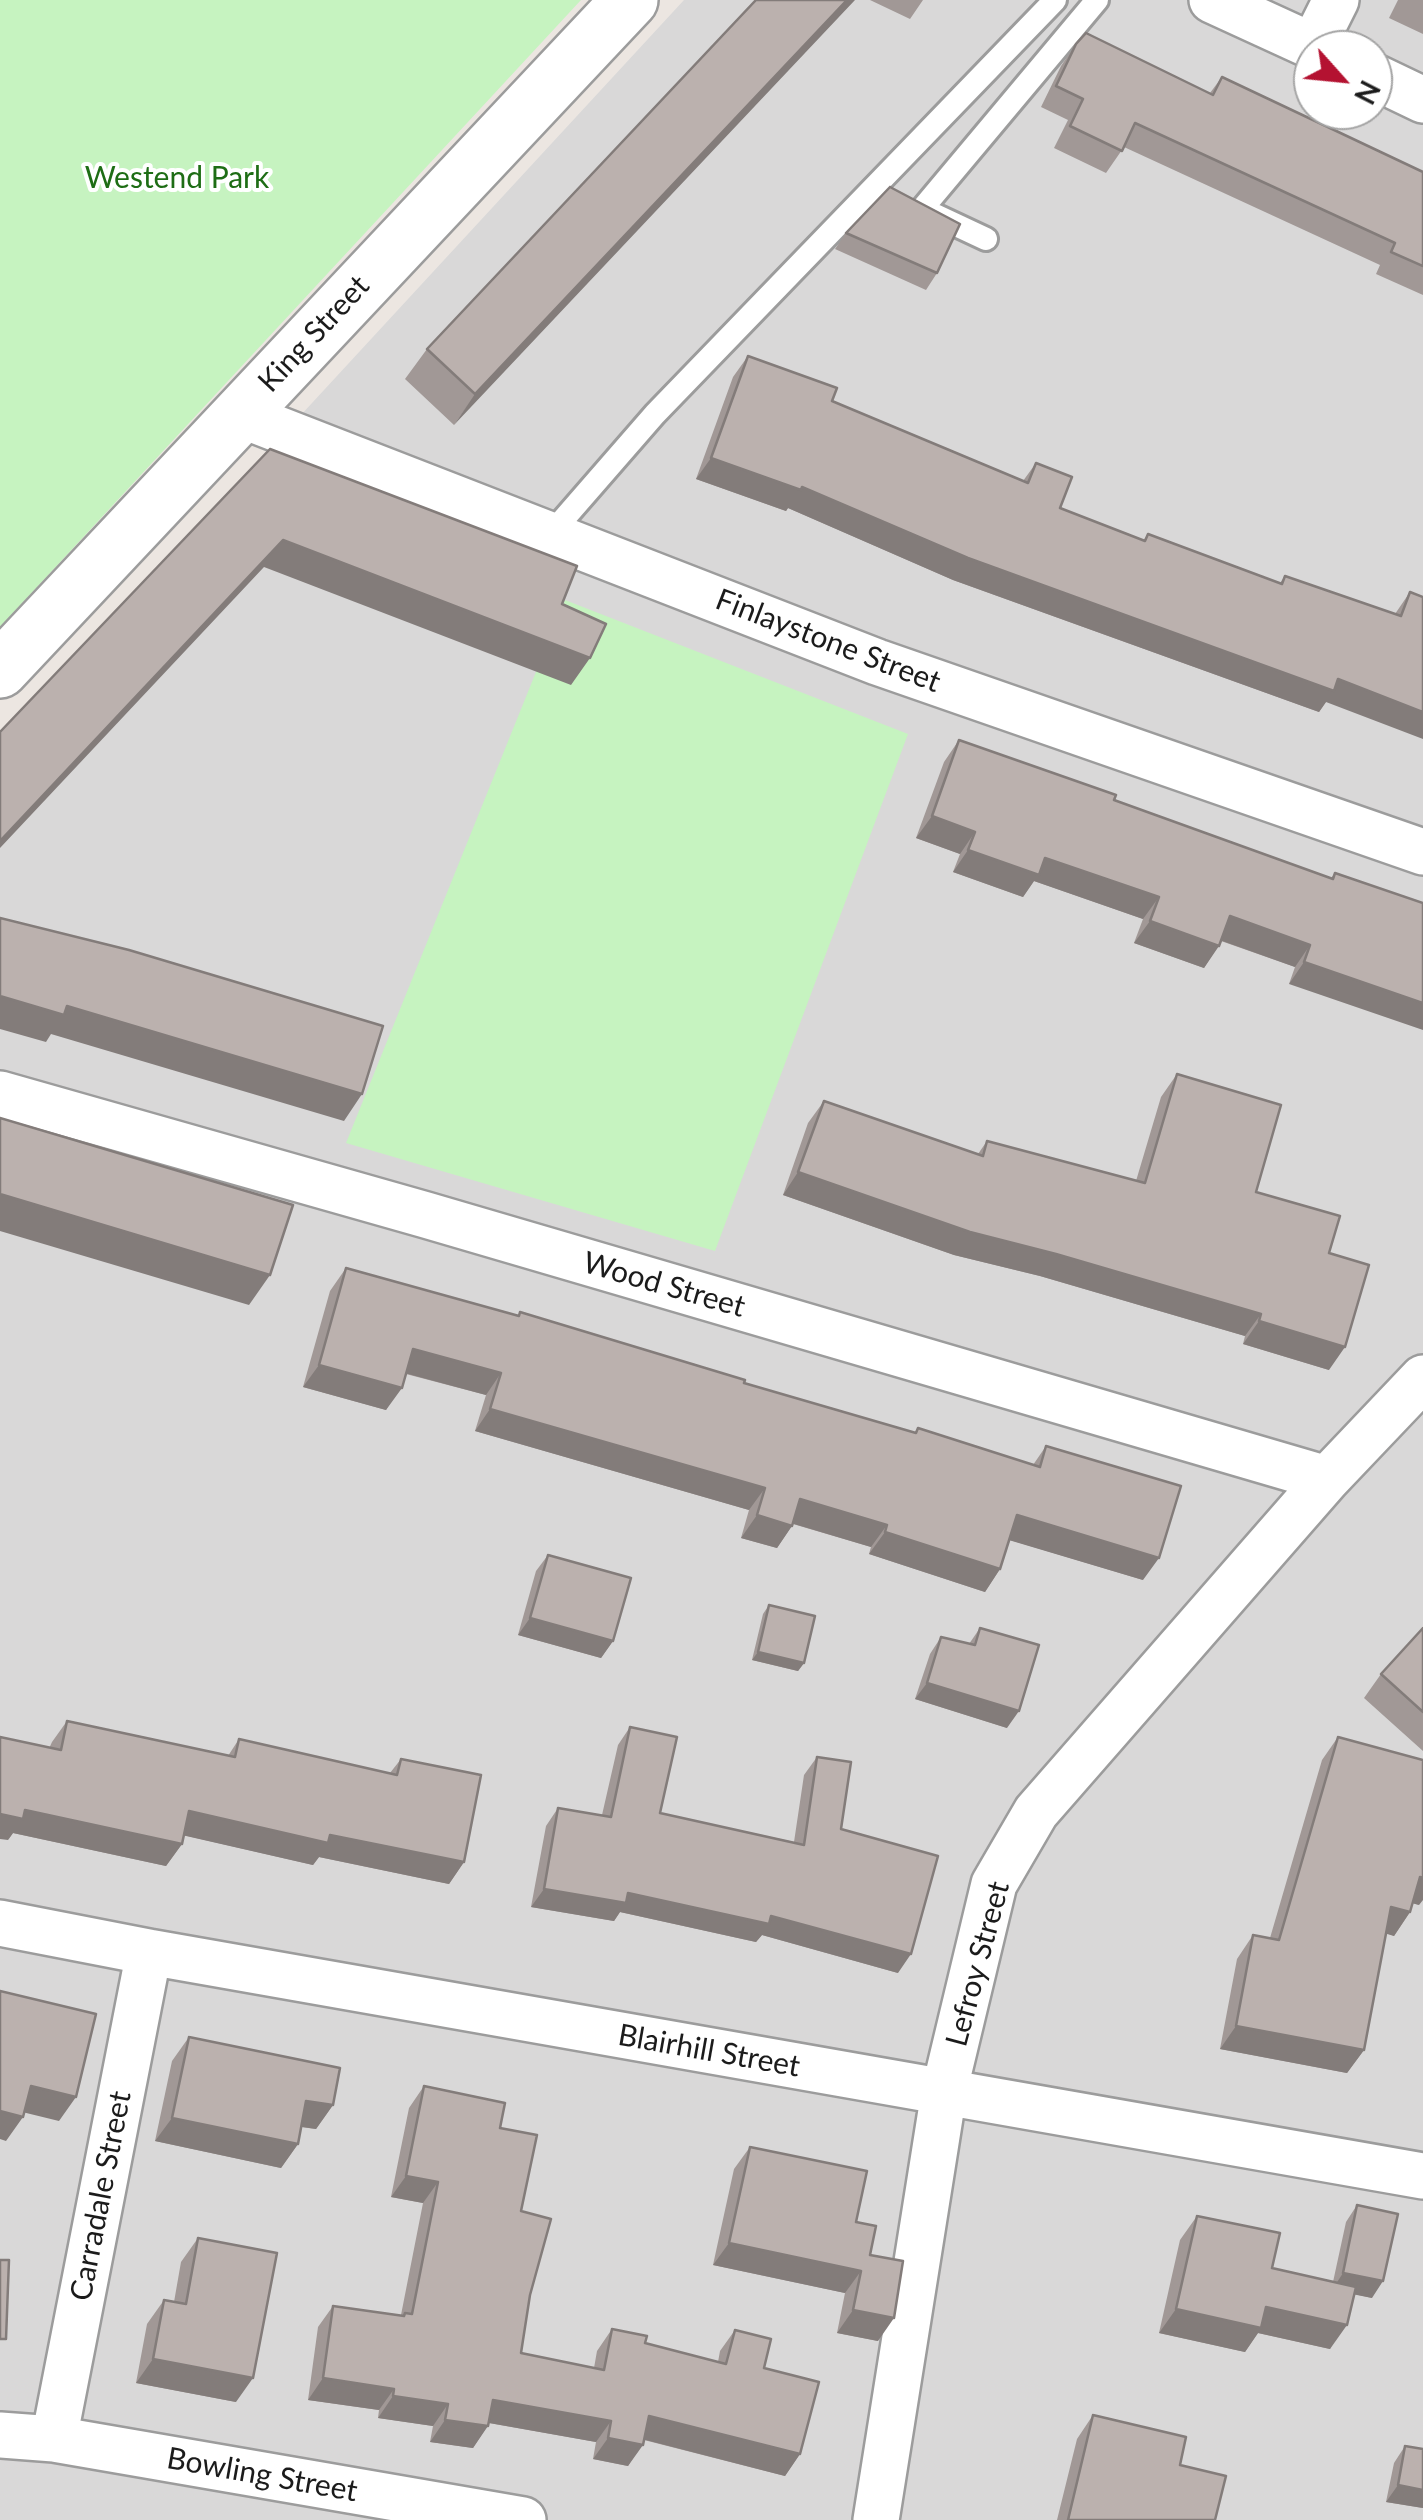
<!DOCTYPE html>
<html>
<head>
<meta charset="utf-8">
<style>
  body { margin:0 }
  #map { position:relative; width:1423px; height:2520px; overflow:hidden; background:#ece6e1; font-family:Lato,sans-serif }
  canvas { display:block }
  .north { position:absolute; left:1293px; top:30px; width:100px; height:100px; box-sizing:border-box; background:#fff; border:2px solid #a4a4a4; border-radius:50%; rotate:117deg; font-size:28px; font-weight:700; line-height:40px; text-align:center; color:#1b1b1b }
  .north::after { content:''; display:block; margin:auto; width:35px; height:45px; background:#b41231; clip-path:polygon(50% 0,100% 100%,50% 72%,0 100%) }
</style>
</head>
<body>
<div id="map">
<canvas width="1423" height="2520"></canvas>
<div class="north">N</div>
</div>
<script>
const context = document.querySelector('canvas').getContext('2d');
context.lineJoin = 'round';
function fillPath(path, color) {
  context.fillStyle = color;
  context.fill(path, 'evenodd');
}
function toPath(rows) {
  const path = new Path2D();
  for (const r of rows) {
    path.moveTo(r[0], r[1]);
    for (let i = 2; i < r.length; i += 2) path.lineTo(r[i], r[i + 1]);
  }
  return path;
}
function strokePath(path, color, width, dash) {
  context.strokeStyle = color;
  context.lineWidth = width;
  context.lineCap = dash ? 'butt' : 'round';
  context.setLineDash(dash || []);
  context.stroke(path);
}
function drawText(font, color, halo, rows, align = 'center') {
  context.font = font + ' Lato,sans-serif';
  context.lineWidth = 8;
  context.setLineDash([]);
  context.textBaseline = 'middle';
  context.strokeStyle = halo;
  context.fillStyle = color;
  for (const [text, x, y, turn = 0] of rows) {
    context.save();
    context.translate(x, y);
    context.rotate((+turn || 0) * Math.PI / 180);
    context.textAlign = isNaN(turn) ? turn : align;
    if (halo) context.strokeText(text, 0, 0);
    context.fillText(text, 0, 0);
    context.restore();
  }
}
const residential = toPath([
  [684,0,1423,0,1423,2520,0,2520,0,741],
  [1313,50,1373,50,1373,110,1313,110]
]);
const park = toPath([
  [0,0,581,0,0,627],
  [565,600,908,734,715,1251,346,1143]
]);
const service = toPath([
  [986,239,922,209,1097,0],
  [548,537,655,414,1055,0]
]);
const minor = toPath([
  [1212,0,1321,50],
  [1313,46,1336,0],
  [1373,76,1423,100],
  [239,414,877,662,1423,852],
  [0,1094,426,1215,1327,1479],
  [0,1923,149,1952,1423,2176],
  [0,2435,54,2439,523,2520],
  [54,2439,149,1952],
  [876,2520,944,2092,994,1884,1036,1812,1327,1479,1423,1378]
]);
const tertiary = toPath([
  [0,670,630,0]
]);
const wall = toPath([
  [756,0,454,425,405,379,427,349],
  [870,0,923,0,910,19],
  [1398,0,1423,0,1423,34,1389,18],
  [1076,44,1210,93,1222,77,1423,172,1423,295,1376,274,1380,265,1124,147,1106,173,1054,148,1068,120,1041,107,1061,66],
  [846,233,937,273,926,290,835,249],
  [748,356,832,401,1023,481,1036,463,1060,508,1143,541,1148,534,1280,583,1285,576,1395,614,1410,592,1423,597,1326,702,1319,712,953,580,788,508,786,511,696,479,733,377],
  [959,740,1114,800,1331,878,1335,873,1423,903,1289,984,1295,967,1221,941,1204,968,1134,943,1143,919,1034,881,1023,897,953,872,960,854,916,838,944,762],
  [1177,1074,1256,1192,1329,1253,1329,1370,1243,1344,1245,1336,1040,1276,954,1255,783,1195,808,1123,824,1101,978,1154,987,1141,1136,1181,1161,1097],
  [346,1268,517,1316,520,1312,744,1383,914,1433,918,1428,1033,1465,1046,1446,1143,1580,1010,1540,1000,1569,985,1592,869,1554,871,1547,793,1524,777,1548,741,1538,749,1510,475,1431,486,1395,406,1374,386,1410,303,1387,330,1291],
  [548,1555,613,1641,601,1658,518,1635,536,1571],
  [769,1605,804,1663,798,1671,752,1660,763,1614],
  [980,1628,1007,1728,915,1699,930,1654,941,1637,969,1644],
  [1423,1628,1423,1751,1364,1698,1381,1674],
  [67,1721,228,1756,239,1739,390,1773,401,1759,464,1862,449,1884,319,1857,313,1865,183,1835,182,1844,166,1866,13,1833,8,1840,52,1742],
  [630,1727,660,1813,794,1842,804,1775,817,1757,841,1829,898,1973,762,1935,756,1942,620,1912,614,1921,531,1907,546,1826,558,1808,602,1815,618,1745],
  [1338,1737,1419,1905,1413,1903,1410,1912,1394,1936,1386,1933,1364,2050,1347,2073,1220,2049,1237,1959,1253,1935,1270,1938,1322,1760],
  [189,2037,333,2105,316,2129,301,2127,298,2144,281,2168,155,2141,172,2061],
  [424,2086,500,2128,521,2211,530,2295,521,2353,594,2368,597,2351,612,2329,645,2343,718,2362,720,2351,735,2330,764,2368,800,2454,785,2476,644,2440,628,2466,593,2459,596,2442,489,2423,473,2448,430,2442,433,2426,378,2418,379,2410,308,2400,318,2327,333,2306,401,2315,423,2203,391,2197,409,2108],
  [750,2147,856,2222,870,2255,878,2341,837,2333,845,2293,713,2265,734,2169],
  [1357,2205,1372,2298,1354,2294,1330,2349,1258,2333,1245,2352,1159,2333,1180,2240,1197,2216,1272,2268,1333,2282,1346,2222],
  [198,2238,236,2402,136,2383,147,2324,164,2300,174,2302,181,2262],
  [1093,2415,1180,2465,1215,2520,1057,2520,1077,2439],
  [1405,2446,1423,2508,1386,2502,1394,2463]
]);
const shadedWall = toPath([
  [847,0,855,0,454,425,475,394],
  [711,458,802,487,1338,679,1423,712,1423,739,1326,702,1319,712,953,580,788,508,786,511,696,479],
  [283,540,590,658,571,685,264,567,0,848,0,841],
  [932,816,975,832,960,854,916,838],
  [968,850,1045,858,1159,897,1143,919,1034,881,1023,897,953,872],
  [1230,916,1310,945,1295,967,1214,938],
  [1150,921,1219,946,1204,968,1134,943],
  [1304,962,1423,1003,1423,1030,1289,984],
  [0,996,67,1006,362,1094,344,1121,51,1034,46,1042,0,1029],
  [798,1172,1056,1254,1261,1314,1245,1336,1040,1276,954,1255,783,1195],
  [0,1194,270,1275,249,1305,0,1231],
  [1259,1321,1345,1347,1329,1370,1243,1344],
  [413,1349,501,1373,486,1395,397,1371],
  [319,1365,402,1388,386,1410,303,1387],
  [490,1409,765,1488,749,1510,475,1431],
  [800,1499,887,1525,871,1547,784,1521],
  [757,1515,792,1526,777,1548,741,1538],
  [1017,1515,1159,1558,1143,1580,1002,1538],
  [885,1532,1000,1569,985,1592,869,1554],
  [530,1618,613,1641,601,1658,518,1635],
  [758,1652,804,1663,798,1671,752,1660],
  [927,1683,1019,1711,1007,1728,915,1699],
  [25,1810,182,1844,166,1866,13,1833,8,1840,0,1839,0,1813],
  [189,1811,330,1835,464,1862,449,1884,319,1857,313,1865,173,1833],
  [1420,1877,1423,1878,1423,1900,1419,1905,1404,1901],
  [544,1889,628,1893,771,1916,911,1954,898,1973,762,1935,756,1942,620,1912,614,1921,531,1907],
  [1391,1907,1410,1912,1394,1936,1374,1930],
  [1236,2026,1364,2050,1347,2073,1220,2049],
  [31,2086,76,2097,59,2121,14,2110],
  [306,2101,333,2105,316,2129,289,2125],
  [0,2111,23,2117,6,2141,0,2139],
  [172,2118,298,2144,281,2168,155,2141],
  [406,2176,438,2182,423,2203,391,2197],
  [729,2243,861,2271,845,2293,713,2265],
  [1343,2273,1383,2281,1372,2298,1332,2290],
  [1266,2307,1347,2325,1330,2349,1258,2333,1245,2352,1159,2333,1176,2309],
  [853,2310,894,2318,878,2341,837,2333],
  [153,2359,253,2378,236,2402,136,2383],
  [323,2378,394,2389,379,2410,308,2400],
  [393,2396,448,2404,433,2426,378,2418],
  [493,2400,611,2421,596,2442,478,2421],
  [649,2416,800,2454,785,2476,634,2437],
  [445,2420,488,2426,473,2448,430,2442],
  [608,2438,643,2445,628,2466,593,2459],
  [1398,2485,1423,2490,1423,2508,1386,2502]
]);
const building = toPath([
  [756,0,847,0,475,394,427,349,756,0],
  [1086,33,1213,95,1222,77,1423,172,1423,266,1391,252,1395,243,1135,123,1122,151,1070,126,1083,99,1056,86,1076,44,1086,33],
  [890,187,960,224,937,273,846,233,890,187],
  [748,356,837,388,832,401,1028,483,1036,463,1072,477,1060,508,1145,541,1148,534,1282,584,1285,576,1401,616,1410,592,1423,597,1423,712,1338,679,1334,691,968,558,802,487,801,490,711,458,748,356],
  [270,449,577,566,562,604,606,624,590,658,283,540,0,841,0,732,270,449],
  [959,740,1116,795,1114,800,1333,879,1335,873,1423,903,1423,1003,1304,962,1310,945,1230,916,1219,946,1150,921,1159,897,1045,858,1039,875,968,850,975,832,932,816,959,740],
  [0,918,129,950,383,1026,362,1094,67,1006,64,1015,0,996,0,918],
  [1177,1074,1281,1105,1256,1192,1340,1216,1329,1253,1369,1265,1345,1347,1259,1321,1261,1314,1056,1254,970,1232,798,1172,824,1101,983,1156,987,1141,1145,1183,1177,1074],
  [0,1118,293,1205,270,1275,0,1194,0,1118],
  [346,1268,519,1316,520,1312,745,1380,744,1383,916,1433,918,1428,1040,1467,1046,1446,1181,1486,1159,1558,1017,1515,1000,1569,885,1532,887,1525,800,1499,792,1526,757,1515,765,1488,490,1409,501,1373,413,1349,402,1388,319,1365,346,1268],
  [548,1555,631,1578,613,1641,530,1618,548,1555],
  [769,1605,815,1616,804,1663,758,1652,769,1605],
  [980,1628,1039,1645,1019,1711,927,1683,941,1637,975,1645,980,1628],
  [1423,1628,1423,1712,1381,1674,1423,1628],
  [67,1721,235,1757,239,1739,397,1775,401,1759,481,1775,464,1862,330,1835,328,1843,189,1811,182,1844,25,1810,23,1819,0,1814,0,1737,61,1750,67,1721],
  [630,1727,677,1737,660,1813,804,1845,817,1757,851,1762,841,1829,938,1856,911,1954,771,1916,769,1924,628,1893,626,1903,544,1889,558,1808,611,1817,630,1727],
  [1338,1737,1423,1760,1423,1878,1420,1877,1410,1912,1391,1907,1364,2050,1236,2026,1253,1935,1279,1940,1338,1737],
  [0,1991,96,2014,76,2097,31,2086,23,2117,0,2111,0,1991],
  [189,2037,340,2068,333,2105,306,2101,298,2144,172,2118,189,2037],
  [424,2086,505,2103,500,2128,537,2135,521,2211,551,2219,530,2295,521,2353,604,2370,612,2329,647,2336,645,2343,726,2364,735,2330,771,2339,764,2368,819,2382,800,2454,649,2416,643,2445,608,2438,611,2421,493,2400,488,2426,445,2420,448,2404,393,2396,394,2389,323,2378,333,2306,404,2316,405,2313,412,2314,438,2182,406,2176,424,2086],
  [750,2147,867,2171,856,2222,876,2226,870,2255,903,2261,894,2318,853,2310,861,2271,729,2243,750,2147],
  [1357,2205,1398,2214,1383,2281,1343,2273,1357,2205],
  [1197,2216,1280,2233,1272,2268,1356,2287,1347,2325,1266,2307,1261,2328,1176,2309,1197,2216],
  [198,2238,277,2253,253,2378,153,2359,164,2300,186,2304,198,2238],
  [0,2260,9,2260,6,2339,0,2339,0,2260],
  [1093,2415,1186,2437,1180,2465,1226,2476,1215,2520,1068,2520,1093,2415],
  [1405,2446,1423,2449,1423,2490,1398,2485,1405,2446]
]);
const parkNames = [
  ["Westend Park",177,178]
];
const streetNames = [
  ["King Street",314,334,-47],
  ["Finlaystone Street",828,641,21],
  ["Wood Street",664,1285,16],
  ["Lefroy Street",978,1964,-75],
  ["Blairhill Street",709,2051,10],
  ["Carradale Street",101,2196,-79],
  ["Bowling Street",262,2475,10]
];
fillPath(residential, '#d9d8d8');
fillPath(park, '#c6f3c0');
strokePath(service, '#9c9c9c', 28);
strokePath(minor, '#9c9c9c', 50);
strokePath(tertiary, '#9c9c9c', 60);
strokePath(service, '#fff', 22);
strokePath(minor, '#fff', 45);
strokePath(tertiary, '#fff', 55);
fillPath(wall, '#a19896');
fillPath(shadedWall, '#837c7a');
fillPath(building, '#bbb1ae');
strokePath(building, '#837c7a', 2.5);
drawText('30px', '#1e6d15', '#fff', parkNames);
drawText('30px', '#1b1b1b', '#fff', streetNames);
</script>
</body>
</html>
